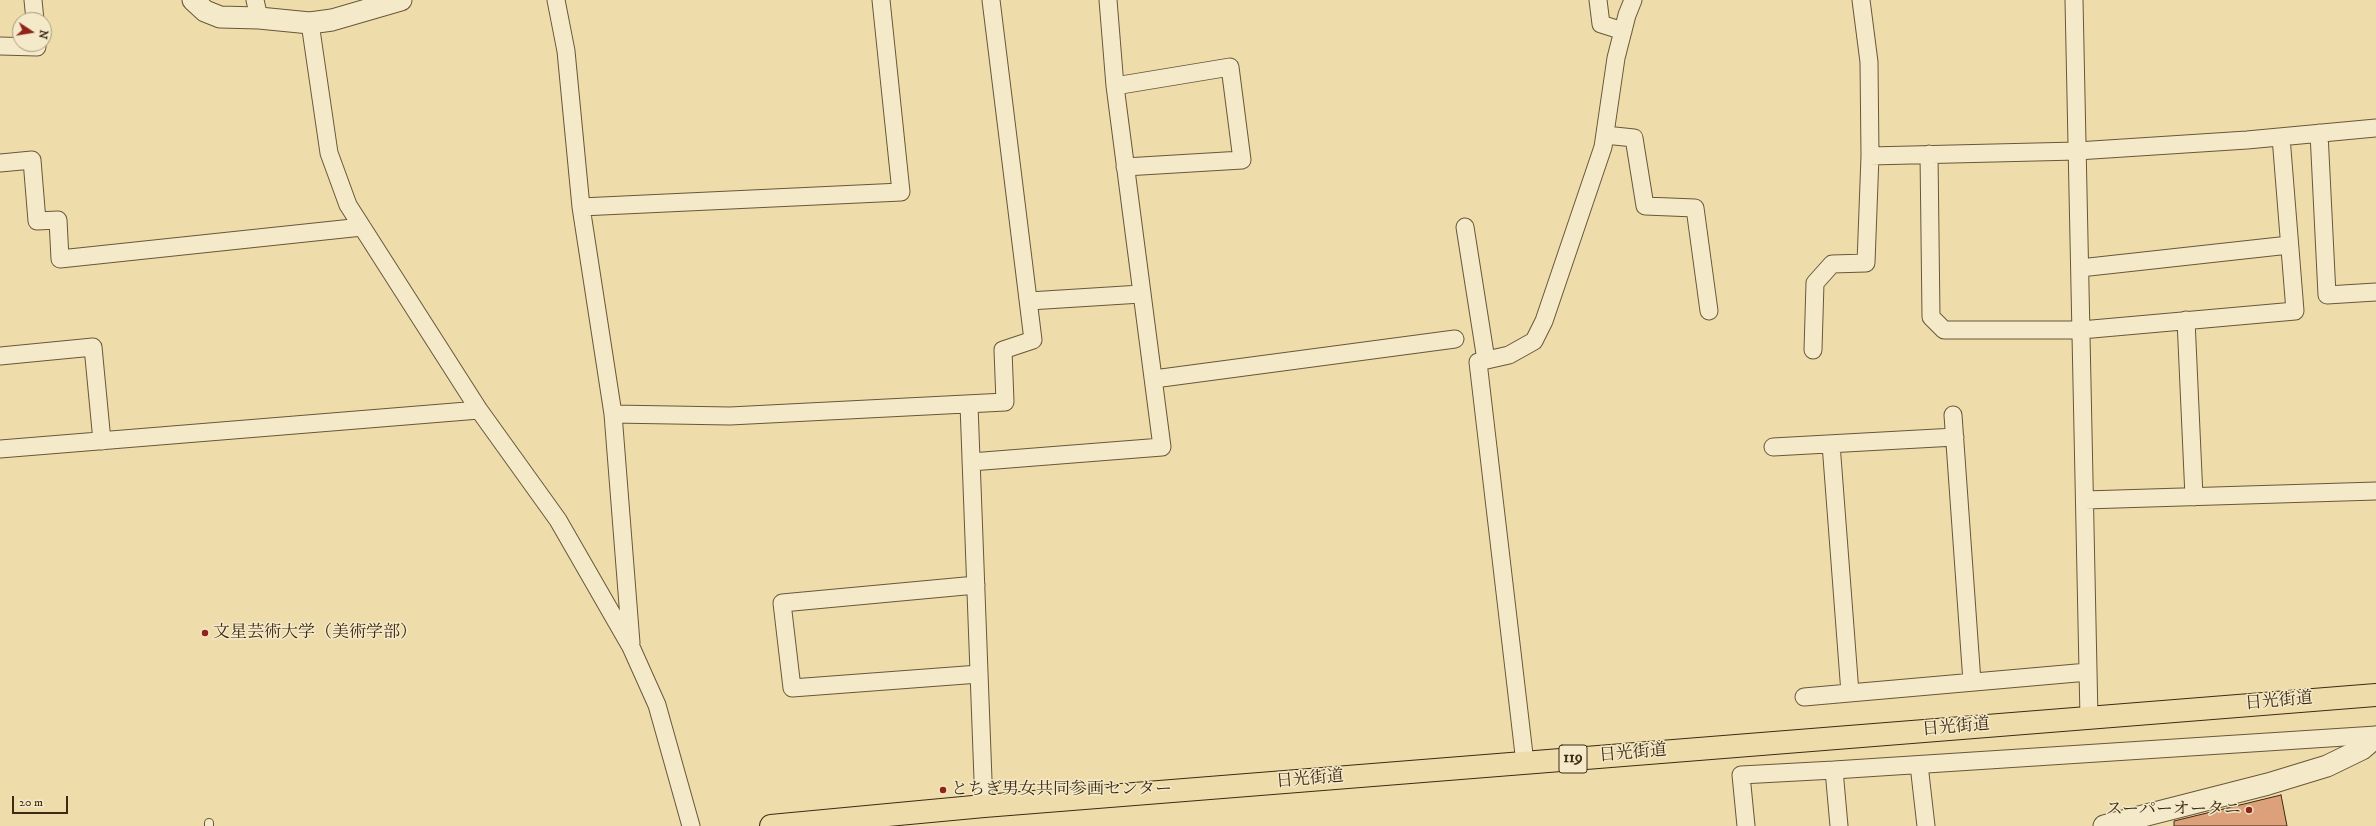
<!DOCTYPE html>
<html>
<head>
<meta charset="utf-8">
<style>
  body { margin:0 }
  #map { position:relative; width:2376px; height:826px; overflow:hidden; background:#eda; font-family:"IM FELL DW Pica",serif }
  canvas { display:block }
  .north { position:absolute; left:12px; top:12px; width:40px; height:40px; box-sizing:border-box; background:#f4e9c8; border:1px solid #aa9d80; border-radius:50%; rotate:102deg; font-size:11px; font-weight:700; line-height:16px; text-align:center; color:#3c2a15 }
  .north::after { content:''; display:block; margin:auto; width:14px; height:18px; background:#8f2418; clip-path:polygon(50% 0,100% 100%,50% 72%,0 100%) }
  .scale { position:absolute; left:12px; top:796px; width:56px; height:18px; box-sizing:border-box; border:2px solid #3c2a15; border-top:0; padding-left:5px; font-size:12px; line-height:14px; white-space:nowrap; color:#3c2a15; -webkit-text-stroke:3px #f4e9c8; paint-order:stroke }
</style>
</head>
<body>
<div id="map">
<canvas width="2376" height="826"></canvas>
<div class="north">N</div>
<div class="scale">20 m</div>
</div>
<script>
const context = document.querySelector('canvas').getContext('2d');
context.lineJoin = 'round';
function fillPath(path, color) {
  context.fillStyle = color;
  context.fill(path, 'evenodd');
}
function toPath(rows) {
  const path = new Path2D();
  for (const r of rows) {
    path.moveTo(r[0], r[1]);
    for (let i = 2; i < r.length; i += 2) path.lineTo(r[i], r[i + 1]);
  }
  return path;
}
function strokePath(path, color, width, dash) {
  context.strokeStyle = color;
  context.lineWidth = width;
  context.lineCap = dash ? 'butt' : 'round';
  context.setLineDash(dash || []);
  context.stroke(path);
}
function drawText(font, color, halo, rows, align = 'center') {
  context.font = font + ' "IM FELL DW Pica","Noto Serif JP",serif';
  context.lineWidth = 3;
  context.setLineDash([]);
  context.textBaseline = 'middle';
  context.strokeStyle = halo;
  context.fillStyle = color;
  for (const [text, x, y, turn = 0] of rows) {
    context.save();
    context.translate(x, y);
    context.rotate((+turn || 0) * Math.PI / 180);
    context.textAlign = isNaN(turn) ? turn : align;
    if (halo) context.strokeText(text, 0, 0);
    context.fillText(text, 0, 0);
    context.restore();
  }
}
const building = toPath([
  [2281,795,2287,826,2174,826,2174,821,2281,795]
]);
const service = toPath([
  [209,823,209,826]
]);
const minor = toPath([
  [33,0,35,20],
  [255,0,259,18],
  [556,0,566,51,581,207,613,414,631,643],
  [1598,0,1601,24,1623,31],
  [1861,0,1869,62,1870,156,2077,151,2247,140,2376,128],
  [2074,0,2089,718],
  [310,23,329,153,348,205,479,410,558,520,631,647,657,705,691,826],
  [0,46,37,47,37,44],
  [1115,86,1230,67,1242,160,1125,167],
  [2319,133,2327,295,2376,292],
  [1605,135,1634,138,1645,206,1695,208,1709,311],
  [1929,154,1931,317,1944,330,2081,330,2295,311,2281,137],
  [0,163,32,160,37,221,58,220,60,259,362,227],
  [581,207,901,192,881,0],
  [1465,227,1486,360],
  [2080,268,2289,245],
  [1029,301,1141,294],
  [2186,320,2194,497],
  [1813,350,1815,283,1832,264,1866,263,1870,156],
  [0,356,93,347,102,441],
  [1154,379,1455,339],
  [969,405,984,806],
  [613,414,730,416,1005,402,1003,350,1033,340,991,0],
  [1953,415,1972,682],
  [1831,444,1850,693],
  [1773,447,1955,437],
  [0,449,479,410],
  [971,462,1162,447,1115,86,1108,0],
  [2085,500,2376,491],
  [976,585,782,603,792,688,979,674],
  [1804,697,2088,672],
  [1525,763,1478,362,1509,355,1534,341,1544,321,1603,147,1616,58,1627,15,1633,0],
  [1919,765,1926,826],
  [1834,770,2376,735],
  [1746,826,1741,775,1834,770,1839,826]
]);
const tertiary = toPath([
  [193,0,205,11,220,17,259,18,310,23,332,20,401,0],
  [2104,826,2268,784,2327,766,2362,749,2376,737]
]);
const trunk = toPath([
  [771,826,984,806,2376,695]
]);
const markers = [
  [205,633,4,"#8f2418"],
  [943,790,4,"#8f2418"],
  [2249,810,4,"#8f2418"]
];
const shields = [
  [1573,759,28]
];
const shieldNames = [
  ["119",1573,759]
];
const poiNames = [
  ["文星芸術大学（美術学部）",213,633],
  ["とちぎ男女共同参画センター",951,790],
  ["スーパーオータニ",2241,810,"right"]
];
const streetNames = [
  ["日光街道",2279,702,-5],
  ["日光街道",1956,728,-5],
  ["日光街道",1633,754,-5],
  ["日光街道",1310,780,-5]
];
fillPath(building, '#dca07b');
strokePath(building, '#3c2a15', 1);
strokePath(service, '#68573a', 10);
strokePath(minor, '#68573a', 19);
strokePath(tertiary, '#68573a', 23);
strokePath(trunk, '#3c2a15', 24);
strokePath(service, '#f4e9c8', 8);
strokePath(minor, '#f4e9c8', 17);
strokePath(tertiary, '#f4e9c8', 21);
strokePath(trunk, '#eda', 22);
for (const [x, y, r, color] of markers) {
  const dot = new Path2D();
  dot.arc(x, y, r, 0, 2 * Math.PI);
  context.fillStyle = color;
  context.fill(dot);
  strokePath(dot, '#f4e9c8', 1.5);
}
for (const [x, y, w] of shields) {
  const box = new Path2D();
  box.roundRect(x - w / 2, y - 14, w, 28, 3);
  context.fillStyle = '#f4e9c8';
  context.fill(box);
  strokePath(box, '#3c2a15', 1);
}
drawText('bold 16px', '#3c2a15', null, shieldNames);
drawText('17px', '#3c2a15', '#f4e9c8', poiNames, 'left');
drawText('17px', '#3c2a15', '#f4e9c8', streetNames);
</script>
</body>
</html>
